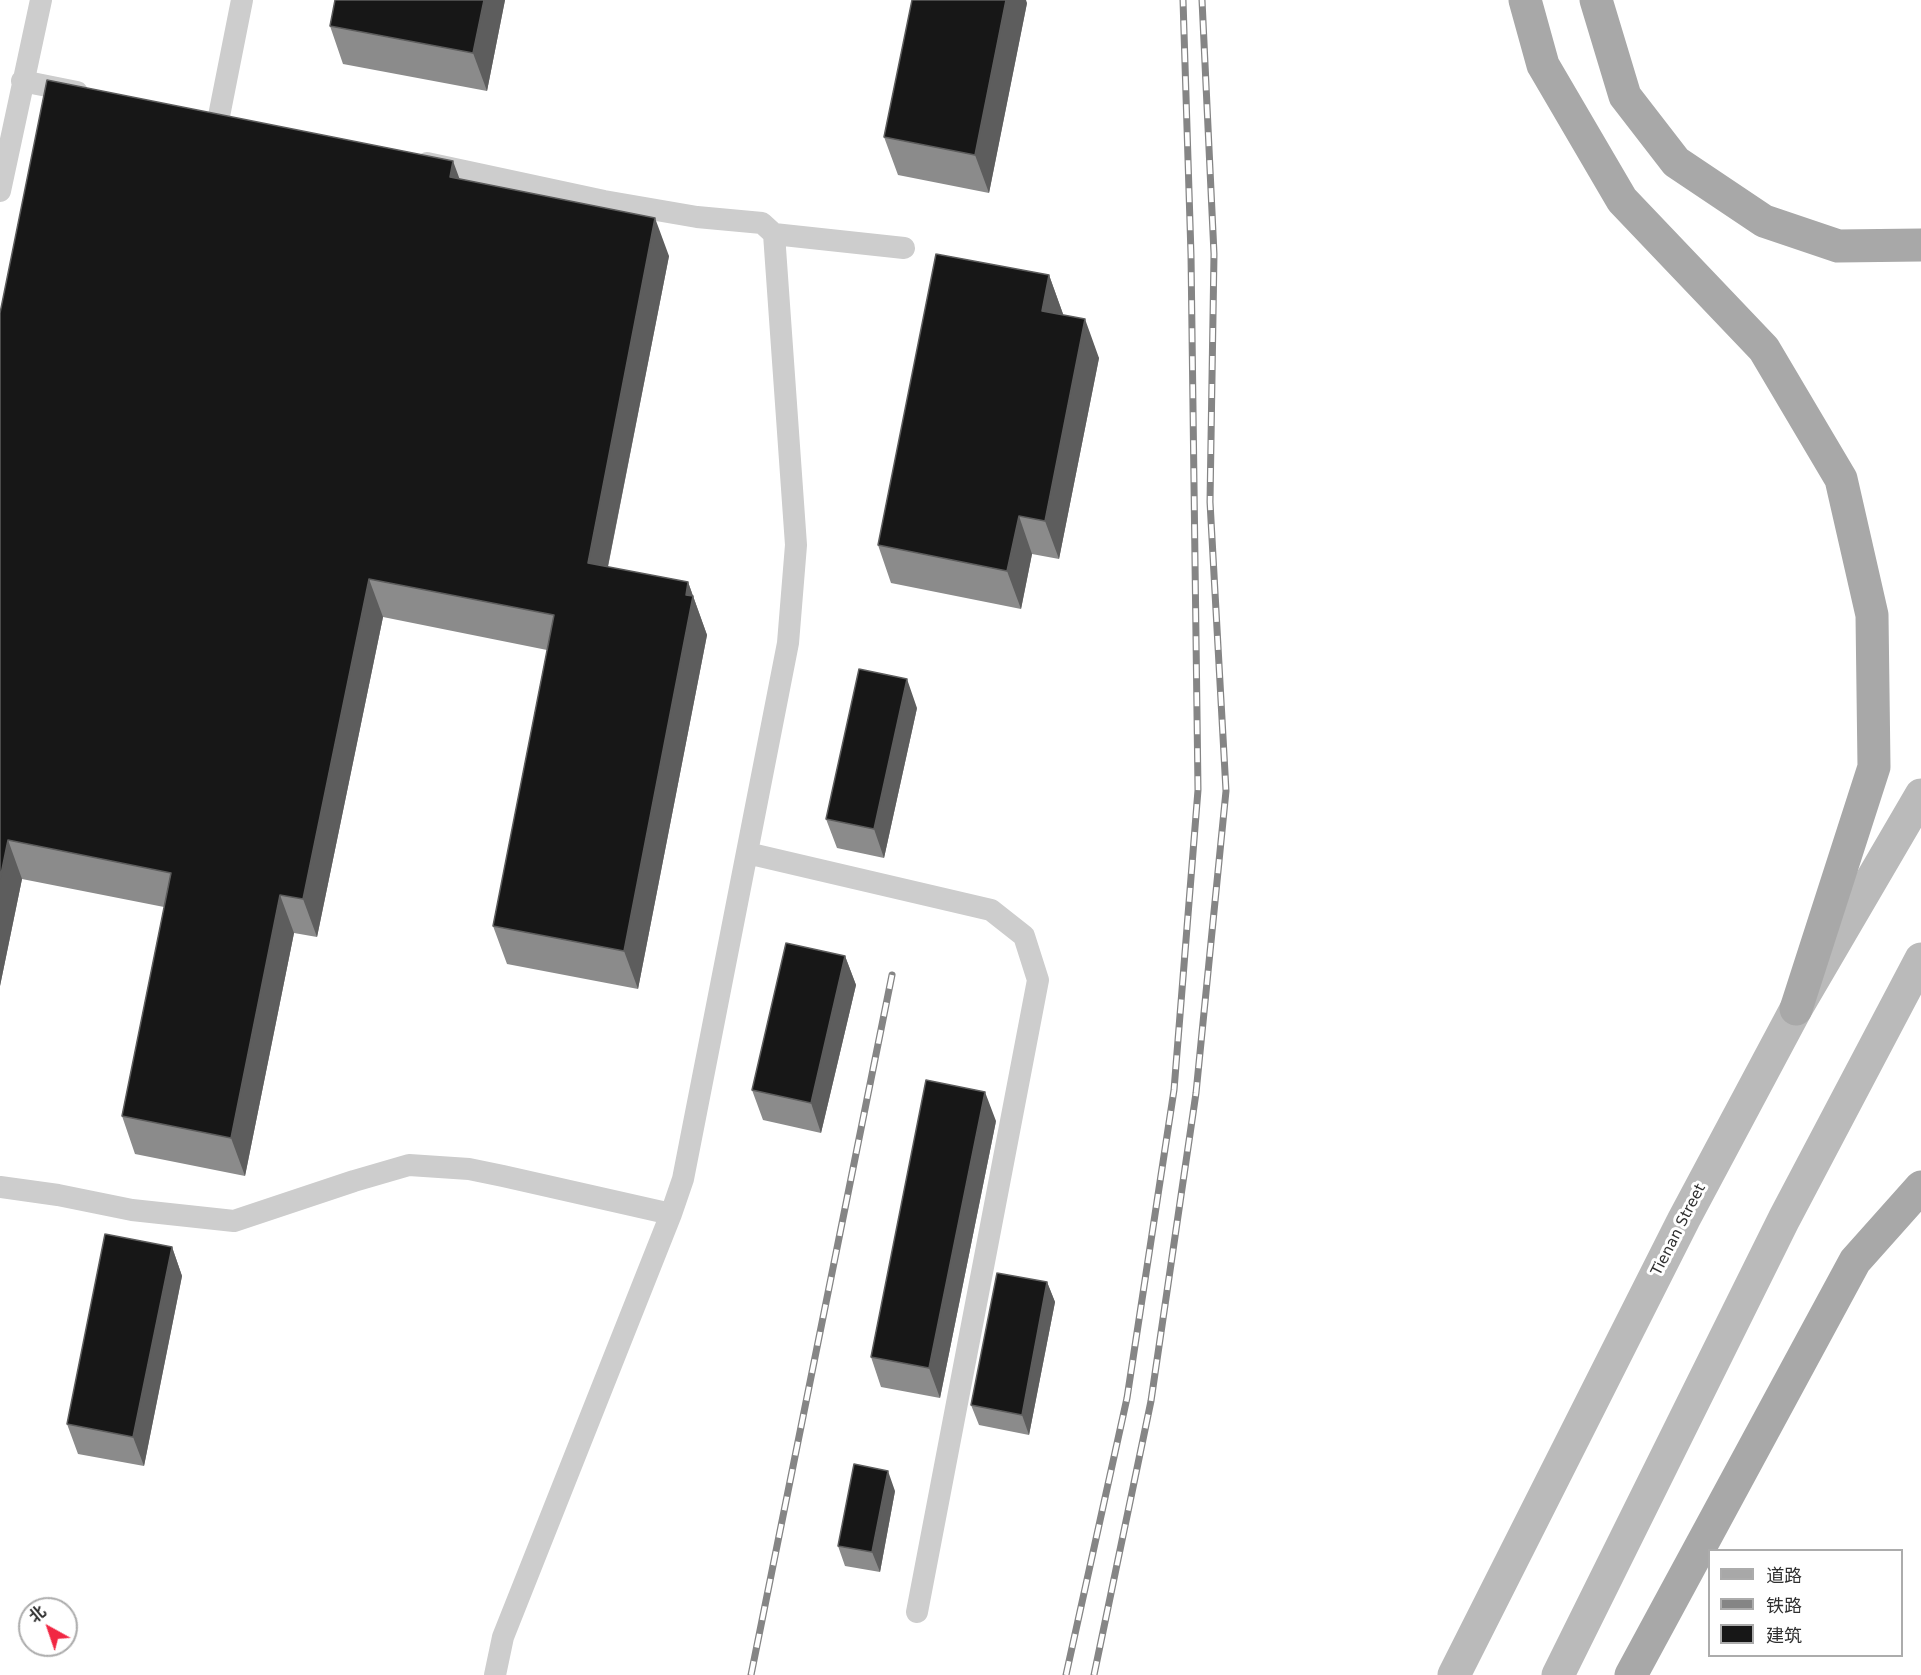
<!DOCTYPE html>
<html>
<head>
<meta charset="utf-8">
<style>
  body { margin:0 }
  #map { position:relative; width:1921px; height:1675px; overflow:hidden; background:#fff; font-family:"DejaVu Sans","Noto Sans SC",sans-serif }
  canvas { display:block }
  .legend { position:absolute; left:1708px; top:1549px; width:195px; height:108px; box-sizing:border-box; background:#fff; border:2px solid #acacac; margin:0; padding:8px 10px; list-style:none; font-size:18px; color:#303030 }
  .legend li { display:flex; align-items:center; gap:12px; height:30px }
  .legend b { width:30px; border:2px solid #acacac }
  .north { position:absolute; left:18px; top:1597px; width:60px; height:60px; box-sizing:border-box; background:#fff; border:2px solid #acacac; border-radius:50%; rotate:320deg; font-size:16px; font-weight:700; line-height:24px; text-align:center; color:#303030 }
  .north::after { content:''; display:block; margin:auto; width:21px; height:27px; background:#f12743; clip-path:polygon(50% 0,100% 100%,50% 72%,0 100%) }
</style>
</head>
<body>
<div id="map">
<canvas width="1921" height="1675"></canvas>
<ul class="legend">
<li><b style="height:8px;background:#a8a8a8"></b>道路</li>
<li><b style="height:8px;background:#858585"></b>铁路</li>
<li><b style="height:16px;background:#171717"></b>建筑</li>
</ul>
<div class="north">北</div>
</div>
<script>
const context = document.querySelector('canvas').getContext('2d');
context.lineJoin = 'round';
function toPath(rows) {
  const path = new Path2D();
  for (const r of rows) {
    path.moveTo(r[0], r[1]);
    for (let i = 2; i < r.length; i += 2) path.lineTo(r[i], r[i + 1]);
  }
  return path;
}
function strokePath(path, color, width, dash) {
  context.strokeStyle = color;
  context.lineWidth = width;
  context.lineCap = dash ? 'butt' : 'round';
  context.setLineDash(dash || []);
  context.stroke(path);
}
function fillPath(path, color) {
  context.fillStyle = color;
  context.fill(path, 'evenodd');
}
function drawText(font, color, halo, rows, align = 'center') {
  context.font = font + ' "DejaVu Sans",sans-serif';
  context.lineWidth = 6;
  context.setLineDash([]);
  context.textBaseline = 'middle';
  context.strokeStyle = halo;
  context.fillStyle = color;
  for (const [text, x, y, turn = 0] of rows) {
    context.save();
    context.translate(x, y);
    context.rotate((+turn || 0) * Math.PI / 180);
    context.textAlign = isNaN(turn) ? turn : align;
    if (halo) context.strokeText(text, 0, 0);
    context.fillText(text, 0, 0);
    context.restore();
  }
}
const service = toPath([
  [22,81,77,92],
  [218,121,242,0],
  [427,163,604,201,697,217,762,223,774,234,904,248],
  [0,191,41,0],
  [747,853,991,910,1024,936,1038,980,917,1612],
  [0,1187,58,1195,132,1210,234,1221,354,1181,409,1165,469,1169,503,1176,671,1214],
  [495,1675,503,1637,671,1214,683,1179,788,643,796,545,774,234]
]);
const secondary = toPath([
  [1454,1675,1684,1219,1796,1009,1921,795],
  [1558,1675,1784,1219,1921,959]
]);
const primary = toPath([
  [1525,0,1543,65,1622,200,1764,349,1841,479,1872,615,1874,767,1796,1009],
  [1596,0,1625,96,1676,162,1764,221,1838,246,1921,245],
  [1631,1675,1855,1261,1921,1187]
]);
const rail = toPath([
  [751,1675,892,975],
  [1066,1675,1127,1398,1174,1090,1198,790,1191,255,1183,0],
  [1094,1675,1151,1401,1196,1093,1226,791,1210,502,1214,254,1202,0]
]);
const wall = toPath([
  [335,0,505,0,487,91,343,64,330,26],
  [1027,3,989,193,898,175,884,137],
  [460,179,669,256,608,567,688,582,707,635,638,989,507,964,493,926,547,650,383,617,317,937,294,933,245,1176,135,1154,122,1116,164,907,22,879,0,986,0,313],
  [1049,275,1063,314,1062,315,1099,358,1059,559,1032,554,1021,609,891,583,878,545],
  [917,708,884,858,837,848,826,819],
  [845,956,856,985,821,1133,763,1120,752,1090],
  [996,1121,940,1398,881,1387,871,1357],
  [172,1247,182,1276,144,1466,78,1454,67,1424],
  [1047,1282,1055,1302,1029,1435,979,1425,971,1405],
  [895,1491,880,1572,845,1566,838,1546]
]);
const shadedWall = toPath([
  [484,0,505,0,487,91,473,53],
  [1006,0,1026,0,1027,3,989,193,975,155],
  [453,161,467,199,450,177],
  [655,218,669,256,601,601,588,563],
  [1049,275,1063,314,1056,349,1042,311],
  [1085,319,1099,358,1059,559,1045,521],
  [1019,516,1032,554,1021,609,1007,571],
  [369,579,383,617,317,937,303,899],
  [688,582,707,635,638,989,624,951],
  [907,679,917,708,884,858,874,829],
  [8,840,22,879,0,986,0,879],
  [280,895,294,933,245,1176,231,1138],
  [845,956,856,985,821,1133,811,1103],
  [985,1092,996,1121,940,1398,929,1368],
  [172,1247,182,1276,144,1466,133,1437],
  [1047,1282,1055,1302,1029,1435,1022,1415],
  [888,1471,895,1491,880,1572,872,1552]
]);
const building = toPath([
  [335,0,484,0,473,53,330,26,335,0],
  [912,0,1006,0,975,155,884,137,912,0],
  [47,80,453,161,450,177,655,218,588,563,688,582,686,595,693,596,624,951,493,926,554,615,369,579,303,899,280,895,231,1138,122,1116,171,873,8,840,0,879,0,313,47,80],
  [936,254,1049,275,1042,311,1085,319,1045,521,1019,516,1007,571,878,545,936,254],
  [859,669,907,679,874,829,826,819,859,669],
  [786,943,845,956,811,1103,752,1090,786,943],
  [926,1080,985,1092,929,1368,871,1357,926,1080],
  [105,1234,172,1247,133,1437,67,1424,105,1234],
  [997,1273,1047,1282,1022,1415,971,1405,997,1273],
  [854,1464,888,1471,872,1552,838,1546,854,1464]
]);
const streetNames = [
  ["Tienan Street",1679,1230,-63]
];
strokePath(service, '#cdcdcd', 22);
strokePath(secondary, '#bababa', 33);
strokePath(primary, '#a8a8a8', 33);
strokePath(rail, '#858585', 7);
strokePath(rail, '#fff', 4.5, [14]);
fillPath(wall, '#8b8b8b');
fillPath(shadedWall, '#5d5d5d');
fillPath(building, '#171717');
strokePath(building, '#5d5d5d', 1.5);
drawText('15px', '#303030', '#fff', streetNames);
</script>
</body>
</html>
